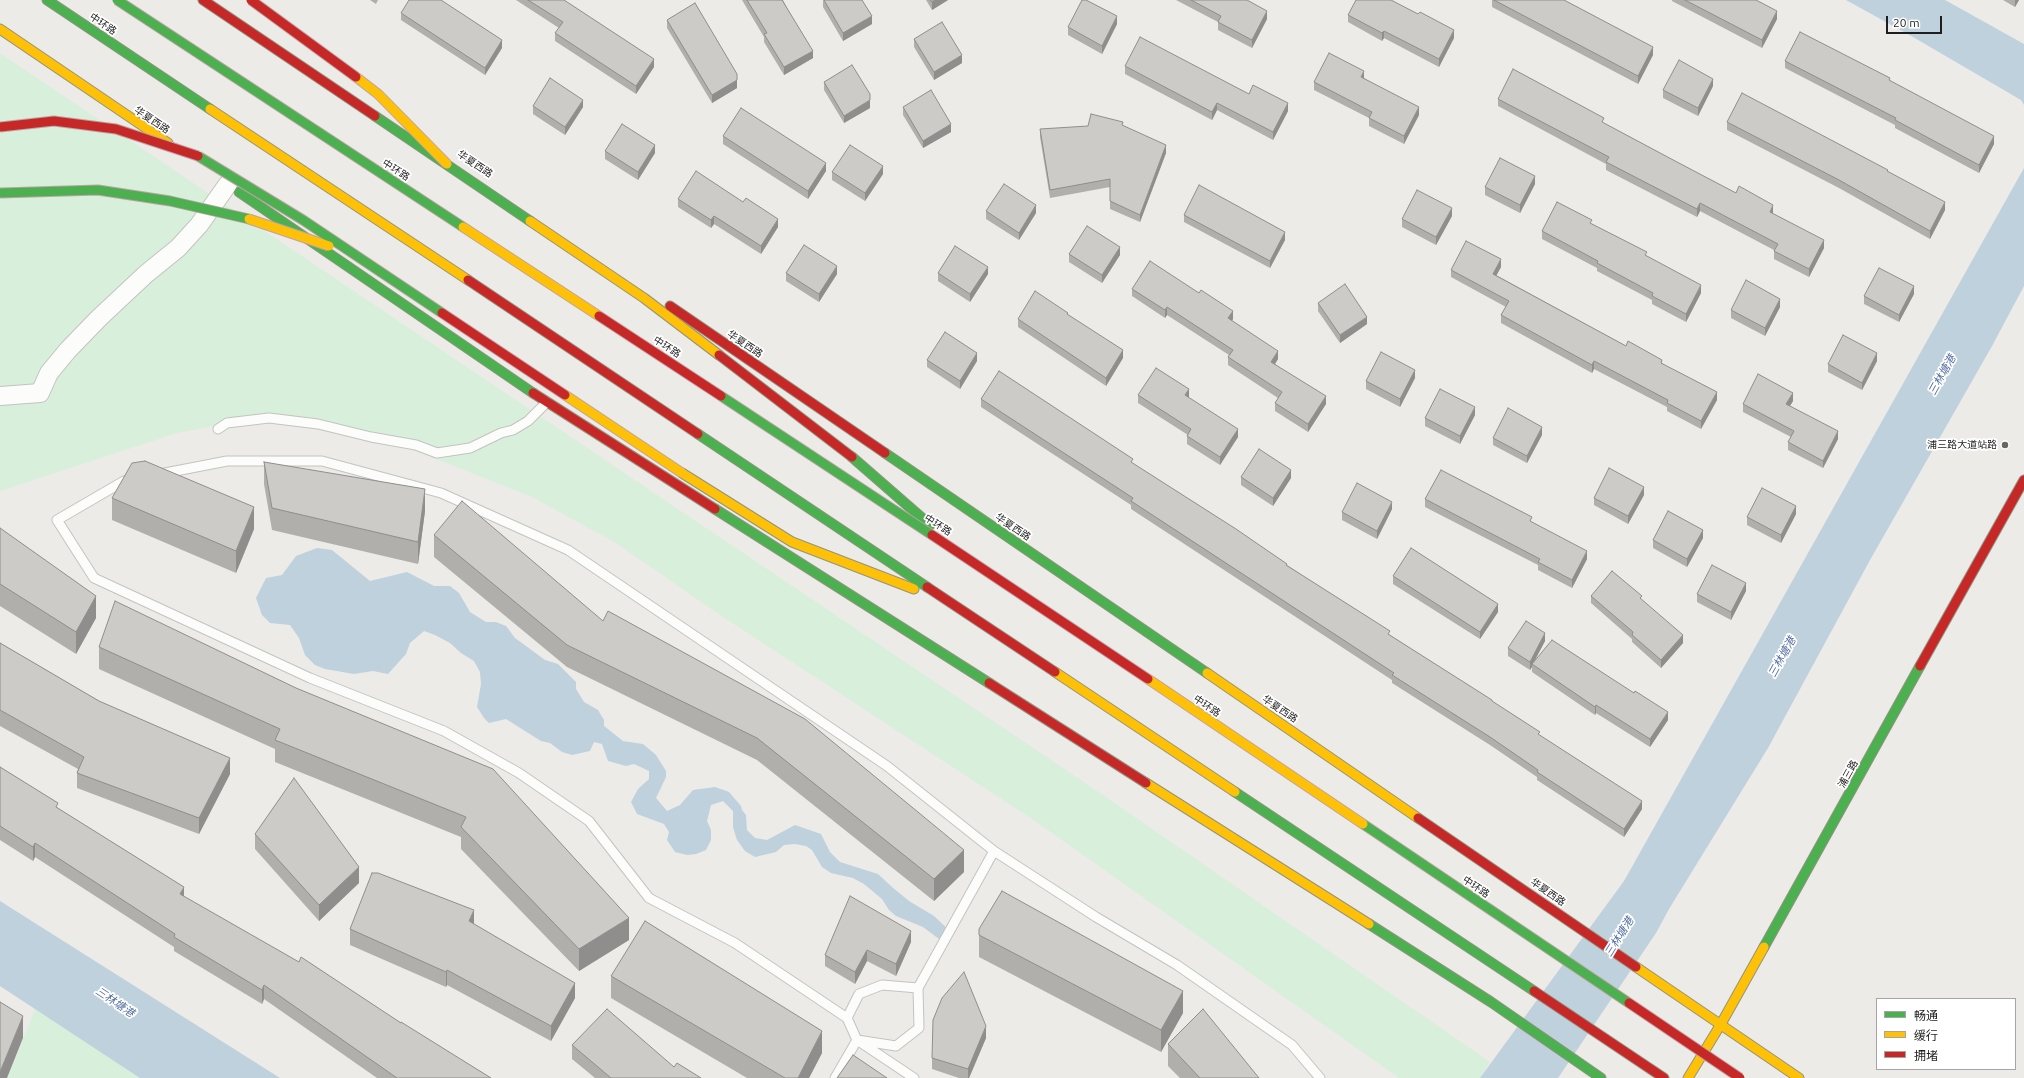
<!DOCTYPE html>
<html>
<head>
<meta charset="utf-8">
<style>
  body { margin:0 }
  #map { position:relative; width:2024px; height:1078px; overflow:hidden; background:#ecebe7; font-family:Ubuntu,"Noto Sans SC",sans-serif }
  canvas { display:block }
  .legend { position:absolute; left:1876px; top:998px; width:140px; height:72px; box-sizing:border-box; background:#fff; border:1px solid #a5a5a5; margin:0; padding:5px 7px; list-style:none; font-size:12px; color:#1e1e1e }
  .legend li { display:flex; align-items:center; gap:8px; height:20px }
  .legend b { width:20px; border:1px solid #a5a5a5 }
  .scale { position:absolute; left:1886px; top:16px; width:56px; height:18px; box-sizing:border-box; border:2px solid #1e1e1e; border-top:0; padding-left:5px; font-size:12px; line-height:14px; white-space:nowrap; color:#1e1e1e; -webkit-text-stroke:3px #fff; paint-order:stroke }
</style>
</head>
<body>
<div id="map">
<canvas width="2024" height="1078"></canvas>
<ul class="legend">
<li><b style="height:5px;background:#4caf50"></b>畅通</li>
<li><b style="height:5px;background:#ffc107"></b>缓行</li>
<li><b style="height:5px;background:#c62828"></b>拥堵</li>
</ul>
<div class="scale">20 m</div>
</div>
<script>
const context = document.querySelector('canvas').getContext('2d');
context.lineJoin = 'round';
function fillPath(path, color) {
  context.fillStyle = color;
  context.fill(path, 'evenodd');
}
function toPath(rows) {
  const path = new Path2D();
  for (const r of rows) {
    path.moveTo(r[0], r[1]);
    for (let i = 2; i < r.length; i += 2) path.lineTo(r[i], r[i + 1]);
  }
  return path;
}
function strokePath(path, color, width, dash) {
  context.strokeStyle = color;
  context.lineWidth = width;
  context.lineCap = dash ? 'butt' : 'round';
  context.setLineDash(dash || []);
  context.stroke(path);
}
function drawText(font, color, halo, rows, align = 'center') {
  context.font = font + ' Ubuntu,"Noto Sans SC",sans-serif';
  context.lineWidth = 3.5;
  context.setLineDash([]);
  context.textBaseline = 'middle';
  context.strokeStyle = halo;
  context.fillStyle = color;
  for (const [text, x, y, turn = 0] of rows) {
    context.save();
    context.translate(x, y);
    context.rotate((+turn || 0) * Math.PI / 180);
    context.textAlign = isNaN(turn) ? turn : align;
    if (halo) context.strokeText(text, 0, 0);
    context.fillText(text, 0, 0);
    context.restore();
  }
}
const park = toPath([
  [0,53,1103,795,1490,1062,1480,1078,1399,1078,1032,819,720,615,616,543,532,497,386,439,249,420,177,433,0,491],
  [37,1005,146,1078,7,1078]
]);
const water = toPath([
  [1846,0,1945,0,2024,44,2024,105,2021,100,1913,37],
  [2024,168,2024,286,1992,346,1870,560,1768,748,1669,909,1656,933,1558,1078,1480,1078,1624,881],
  [317,548,332,550,370,581,407,572,434,586,450,586,459,593,470,612,486,622,496,622,506,626,515,638,545,660,558,664,576,682,576,689,584,702,598,710,604,720,604,726,623,741,643,744,656,755,666,771,666,777,656,798,667,811,680,805,693,790,715,787,729,792,741,806,742,810,746,815,747,830,755,838,767,840,795,825,821,834,830,852,840,862,878,874,892,887,909,901,934,916,950,931,939,939,923,927,896,916,889,910,882,899,864,884,853,878,831,873,822,867,812,850,806,846,795,844,784,845,776,852,755,857,745,851,737,840,733,827,733,811,723,801,711,805,707,821,711,830,711,840,706,850,696,854,687,855,675,852,667,840,669,832,664,824,637,814,631,802,638,789,649,779,649,771,634,764,626,766,608,761,602,744,594,742,590,751,572,755,562,752,550,743,541,741,506,719,489,723,484,718,477,707,481,684,480,672,474,661,461,653,450,643,435,635,424,631,410,643,406,654,388,674,373,671,354,674,325,669,315,665,305,655,299,638,290,625,270,623,262,615,256,598,266,578,282,575,296,556],
  [0,901,76,949,280,1078,140,1078,0,986]
]);
const lane = toPath([
  [218,429,227,423,269,418,318,424,371,437,416,445,437,453,470,448,501,433,513,430,528,421,547,402],
  [160,474,227,461,322,461,441,493,568,550,887,766,994,851,1096,917,1177,965,1292,1045,1320,1078],
  [132,479,124,481,57,520,94,578,310,678,444,731,519,773,589,821,649,898,735,943,847,1018,857,1040,835,1078],
  [847,1018,859,994,882,985,918,988],
  [914,1078,857,1040,896,1046,919,1028,918,988,994,851]
]);
const street = toPath([
  [0,396,40,393,49,373,68,350,99,318,146,274,178,248,199,225,228,184]
]);
const fast = toPath([
  [47,0,210,109],
  [375,116,530,221],
  [239,192,533,393],
  [698,434,927,587],
  [885,453,1207,673],
  [852,457,930,525],
  [715,509,989,683],
  [1235,792,1534,991],
  [1369,924,1491,1002,1601,1078],
  [1764,947,1920,666]
]);
const slow = toPath([
  [0,29,168,143],
  [210,109,468,280],
  [530,221,644,298,719,355],
  [682,473,792,542,914,589],
  [1055,672,1235,792],
  [1207,673,1418,818],
  [1146,783,1369,924],
  [1636,967,1799,1078],
  [1688,1078,1721,1024,1764,947]
]);
const jam = toPath([
  [203,0,375,116],
  [468,280,698,434],
  [670,306,885,453],
  [719,355,852,457],
  [533,393,715,509],
  [927,587,1055,672],
  [1920,666,2024,480],
  [989,683,1146,783],
  [1418,818,1636,967],
  [1534,991,1664,1078]
]);
const fastBridge = toPath([
  [117,0,463,227],
  [198,156,303,220,442,313],
  [0,193,98,190,170,201,249,219],
  [721,396,932,535],
  [1363,824,1629,1003]
]);
const slowBridge = toPath([
  [356,77,378,94,447,164],
  [249,219,329,246],
  [463,227,599,316],
  [565,395,682,473],
  [1148,679,1363,824]
]);
const jamBridge = toPath([
  [251,0,356,77],
  [0,127,54,121,116,129,198,156],
  [442,313,565,395],
  [599,316,721,396],
  [932,535,1148,679],
  [1629,1003,1740,1078]
]);
const wall = toPath([
  [370,0,378,0,376,4],
  [516,0,564,0,654,67,636,94,555,41,555,33,559,28],
  [742,0,783,0,813,58,784,75,764,42,764,37],
  [823,0,872,24,843,41,823,7],
  [926,0,948,0,932,10],
  [1176,0,1247,0,1267,19,1252,48,1218,30,1218,22],
  [1492,0,1564,0,1653,55,1638,84,1492,7],
  [1672,0,1756,0,1777,19,1762,48,1672,1],
  [2003,0,2019,0,2015,7],
  [401,13,502,48,485,75,401,20],
  [1348,15,1454,38,1439,67,1384,38,1382,41,1348,22],
  [667,20,737,88,712,103,667,28],
  [1117,24,1102,54,1068,35,1068,27],
  [914,39,962,63,934,80,914,47],
  [1785,61,1890,81,1994,144,1979,173,1895,128,1895,125,1785,68],
  [1125,66,1249,94,1288,111,1273,140,1217,110,1212,120,1125,74],
  [1364,78,1419,115,1404,144,1369,126,1369,118,1314,90,1314,82],
  [824,82,870,108,844,123,824,90],
  [1713,86,1698,116,1663,98,1663,90],
  [1498,99,1604,124,1773,213,1773,214,1824,248,1809,277,1774,259,1774,250,1700,211,1697,217,1606,170,1606,164,1498,106],
  [533,106,583,107,565,135,533,114],
  [903,107,951,132,923,148,903,115],
  [1727,122,1888,172,1945,210,1930,239,1839,188,1727,130],
  [1123,126,1166,153,1140,222,1110,209,1110,187,1050,198,1040,137,1040,129],
  [723,136,826,171,808,199,723,144],
  [605,151,655,153,638,180,605,159],
  [832,172,883,174,865,201,832,180],
  [1535,184,1520,213,1485,195,1485,187],
  [678,199,778,227,761,254,714,224,711,228,678,207],
  [986,211,1036,213,1019,240,986,219],
  [1184,215,1285,240,1270,268,1184,222],
  [1452,216,1436,245,1402,227,1402,219],
  [1592,224,1647,256,1701,293,1686,322,1652,304,1652,300,1597,271,1597,268,1542,239,1542,231],
  [1069,254,1120,255,1102,283,1069,262],
  [1501,267,1496,275,1626,346,1662,363,1717,400,1701,429,1667,411,1667,407,1594,369,1592,373,1501,323,1501,315,1506,307,1451,277,1451,270],
  [786,273,837,274,819,302,786,281],
  [938,273,988,274,970,302,938,281],
  [1132,289,1233,319,1232,321,1278,359,1275,364,1326,404,1308,432,1275,411,1275,403,1278,398,1228,365,1228,357,1229,355,1167,315,1165,318,1132,296],
  [1914,294,1899,322,1864,304,1864,296],
  [1318,303,1367,324,1340,343,1318,311],
  [1780,307,1765,336,1731,318,1731,310],
  [1018,319,1123,358,1106,386,1018,327],
  [927,360,977,361,960,389,927,367],
  [1877,361,1862,390,1828,372,1828,364],
  [1415,378,1400,407,1366,389,1366,381],
  [1138,395,1189,397,1188,397,1238,437,1220,465,1187,444,1187,436,1188,435,1138,403],
  [981,399,1133,464,1287,565,1390,635,1492,702,1642,809,1624,837,1537,780,1537,777,1490,745,1392,683,1392,680,1131,509,1131,505,981,407],
  [1793,401,1790,406,1838,439,1823,468,1788,450,1788,442,1791,437,1743,412,1743,404],
  [1475,415,1460,444,1425,426,1425,418],
  [1542,435,1527,463,1493,445,1493,438],
  [264,462,425,511,418,564,272,530,264,484],
  [1241,477,1291,478,1273,506,1241,485],
  [1644,495,1628,524,1594,505,1594,498],
  [112,498,254,529,236,573,112,520],
  [1425,499,1532,522,1587,559,1572,588,1538,570,1538,565,1425,507],
  [1392,509,1377,539,1342,520,1342,512],
  [1796,514,1781,543,1747,525,1747,517],
  [0,528,96,618,76,654,0,606],
  [434,535,603,621,964,872,934,901,757,760,567,667,434,557],
  [1703,538,1687,567,1653,548,1653,540],
  [1393,576,1498,612,1480,639,1393,584],
  [1746,591,1731,620,1697,602,1697,594],
  [1591,596,1642,600,1683,643,1661,668,1632,642,1632,639,1591,603],
  [1545,641,1535,659,1668,720,1650,747,1596,713,1595,715,1532,672,1532,667,1530,670,1508,656,1508,648],
  [0,643,99,701,230,774,199,834,77,788,77,773,78,769,0,726],
  [99,647,296,688,629,940,579,971,461,849,461,837,275,762,275,749,99,669],
  [0,767,184,897,401,1023,491,1078,377,1078,264,999,262,1004,174,951,174,947,35,857,33,861,0,840],
  [255,834,359,883,319,921,255,849],
  [474,924,575,998,551,1041,447,985,446,987,350,945,350,929],
  [979,929,1183,1013,1161,1052,979,957],
  [911,942,896,976,867,961,855,984,825,966,825,955],
  [611,976,822,1053,809,1078,747,1078,611,998],
  [986,1038,969,1078,959,1078,932,1069,932,1058],
  [1168,1044,1259,1078,1180,1078,1168,1066],
  [572,1045,674,1067,701,1078,595,1078,572,1059]
]);
const shadedWall = toPath([
  [935,0,948,0,932,10,932,2],
  [2015,0,2019,0,2015,7],
  [1267,11,1267,19,1252,48,1252,40],
  [1777,11,1777,19,1762,48,1762,40],
  [872,16,872,24,843,41,843,33],
  [1117,16,1117,24,1102,54,1102,46],
  [1454,30,1454,38,1439,67,1439,59],
  [1384,31,1384,38,1382,41,1382,33],
  [502,40,502,48,485,75,485,68],
  [1653,47,1653,55,1638,84,1638,76],
  [813,51,813,58,784,75,784,67],
  [962,55,962,63,934,80,934,72],
  [654,59,654,67,636,94,636,86],
  [1364,71,1364,79,1361,77],
  [1713,79,1713,86,1698,116,1698,108],
  [737,80,737,88,712,103,712,95],
  [583,100,583,107,565,135,565,127],
  [870,100,870,108,844,123,844,116],
  [1217,103,1217,110,1212,120,1212,112],
  [1288,103,1288,111,1273,140,1273,132],
  [1419,107,1419,115,1404,144,1404,136],
  [951,124,951,132,923,148,923,141],
  [1994,136,1994,144,1979,173,1979,165],
  [655,145,655,153,638,180,638,172],
  [1166,145,1166,153,1140,222,1140,215],
  [826,163,826,171,808,199,808,191],
  [883,166,883,174,865,201,865,193],
  [1535,176,1535,184,1520,213,1520,205],
  [1945,202,1945,210,1930,239,1930,231],
  [1700,203,1700,211,1697,217,1697,209],
  [1036,205,1036,213,1019,240,1019,233],
  [1773,205,1773,213,1770,220,1770,212],
  [1452,208,1452,216,1436,245,1436,237],
  [714,216,714,224,711,228,711,220],
  [778,219,778,227,761,254,761,246],
  [1285,232,1285,240,1270,268,1270,261],
  [1824,240,1824,248,1809,277,1809,269],
  [1120,247,1120,255,1102,283,1102,275],
  [1501,259,1501,267,1493,282,1493,274],
  [837,266,837,274,819,302,819,294],
  [988,267,988,274,970,302,970,294],
  [1701,285,1701,293,1686,322,1686,314],
  [1914,286,1914,294,1899,322,1899,315],
  [1780,299,1780,307,1765,336,1765,328],
  [1167,307,1167,315,1165,318,1165,310],
  [1233,311,1233,319,1228,326,1228,318],
  [1367,317,1367,324,1340,343,1340,335],
  [1123,350,1123,358,1106,386,1106,378],
  [1278,351,1278,359,1271,370,1271,362],
  [977,353,977,361,960,389,960,381],
  [1877,353,1877,361,1862,390,1862,383],
  [1594,361,1594,369,1592,373,1592,365],
  [1415,370,1415,378,1400,407,1400,399],
  [1189,389,1189,397,1185,403,1185,395],
  [1717,392,1717,400,1701,429,1701,421],
  [1793,393,1793,401,1786,412,1786,404],
  [1326,396,1326,404,1308,432,1308,424],
  [1475,407,1475,415,1460,444,1460,436],
  [1542,427,1542,435,1527,463,1527,456],
  [1238,429,1238,437,1220,465,1220,457],
  [1838,431,1838,439,1823,468,1823,461],
  [1291,470,1291,478,1273,506,1273,498],
  [1644,487,1644,495,1628,524,1628,516],
  [425,489,425,511,418,564,418,542],
  [1392,502,1392,509,1377,539,1377,531],
  [1796,506,1796,514,1781,543,1781,535],
  [254,507,254,529,236,573,236,551],
  [1703,530,1703,538,1687,567,1687,559],
  [1587,551,1587,559,1572,588,1572,580],
  [1746,583,1746,591,1731,620,1731,612],
  [96,596,96,618,76,654,76,632],
  [1498,604,1498,612,1480,639,1480,632],
  [1545,633,1545,641,1533,664,1532,664,1532,667,1530,670,1530,662],
  [1683,635,1683,643,1661,668,1661,660],
  [1596,705,1596,713,1595,715,1595,707],
  [1668,712,1668,720,1650,747,1650,739],
  [230,758,230,774,199,834,199,818],
  [1642,801,1642,809,1624,837,1624,829],
  [35,843,35,857,33,861,33,847],
  [964,850,964,872,934,901,934,879],
  [359,867,359,883,319,921,319,905],
  [184,887,184,902,180,894],
  [474,910,474,926,469,921],
  [629,918,629,940,579,971,579,949],
  [911,931,911,942,896,976,896,964],
  [867,950,867,961,855,984,855,972],
  [447,970,447,985,446,987,446,972],
  [575,983,575,998,551,1041,551,1026],
  [264,985,264,999,262,1004,262,990],
  [1183,991,1183,1013,1161,1052,1161,1030],
  [23,1016,23,1038,7,1078,0,1078,0,1072],
  [986,1026,986,1038,969,1078,968,1078,968,1069],
  [822,1031,822,1053,809,1078,798,1078]
]);
const building = toPath([
  [409,0,441,0,502,40,485,68,401,13,409,0],
  [528,0,564,0,654,59,636,86,555,33,563,22,528,0],
  [747,0,782,0,813,51,784,67,764,34,767,33,747,0],
  [824,0,862,0,872,16,843,33,824,0],
  [930,0,935,0,932,2,930,0],
  [1082,0,1086,0,1117,16,1102,46,1068,27,1082,0],
  [1191,0,1247,0,1267,11,1252,40,1218,22,1221,16,1191,0],
  [1356,0,1391,0,1418,14,1420,12,1454,30,1439,59,1384,31,1382,33,1348,15,1356,0],
  [1494,0,1564,0,1653,47,1638,76,1494,0],
  [1685,0,1756,0,1777,11,1762,40,1685,0],
  [695,3,737,74,737,80,712,95,667,20,695,3],
  [942,22,962,55,934,72,914,39,942,22],
  [1800,32,1890,78,1889,80,1994,136,1979,165,1895,120,1896,118,1785,61,1800,32],
  [1140,37,1249,94,1253,85,1288,103,1273,132,1217,103,1212,112,1125,66,1140,37],
  [1329,53,1364,71,1361,77,1419,107,1404,136,1369,118,1372,112,1314,82,1329,53],
  [1679,60,1713,79,1698,108,1663,90,1679,60],
  [852,65,870,94,870,100,844,116,824,82,852,65],
  [1513,69,1604,118,1602,122,1677,162,1736,193,1739,186,1773,205,1770,212,1824,240,1809,269,1774,251,1778,244,1700,203,1697,209,1606,162,1609,157,1498,99,1513,69],
  [550,78,583,100,565,127,533,106,550,78],
  [931,90,951,124,923,141,903,107,931,90],
  [1742,93,1888,170,1887,171,1945,202,1930,231,1839,180,1727,122,1742,93],
  [741,108,826,163,808,191,723,136,741,108],
  [1091,114,1123,122,1122,125,1166,145,1140,215,1110,201,1110,179,1050,190,1040,129,1088,126,1091,114],
  [622,124,655,145,638,172,605,151,622,124],
  [850,145,883,166,865,193,832,172,850,145],
  [1500,158,1535,176,1520,205,1485,187,1500,158],
  [696,171,743,202,746,198,778,219,761,246,714,216,711,220,678,199,696,171],
  [1004,184,1036,205,1019,233,986,211,1004,184],
  [1199,185,1285,232,1270,261,1184,215,1199,185],
  [1417,190,1452,208,1436,237,1402,219,1417,190],
  [1557,202,1592,220,1590,223,1647,252,1645,255,1701,285,1686,314,1652,296,1653,293,1597,263,1598,261,1542,231,1557,202],
  [1087,226,1120,247,1102,275,1069,254,1087,226],
  [1466,241,1501,259,1493,274,1626,346,1628,341,1662,360,1661,363,1717,392,1701,421,1667,403,1668,400,1594,361,1592,365,1501,315,1509,301,1451,270,1466,241],
  [804,245,837,266,819,294,786,273,804,245],
  [955,246,988,267,970,294,938,273,955,246],
  [1150,261,1199,293,1201,290,1233,311,1228,318,1278,351,1271,362,1326,396,1308,424,1275,403,1282,392,1228,357,1233,350,1167,307,1165,310,1132,289,1150,261],
  [1879,268,1914,286,1899,315,1864,296,1879,268],
  [1746,280,1780,299,1765,328,1731,310,1746,280],
  [1345,284,1367,317,1340,335,1318,303,1345,284],
  [1035,291,1068,313,1067,314,1123,350,1106,378,1018,319,1035,291],
  [945,332,977,353,960,381,927,360,945,332],
  [1843,335,1877,353,1862,383,1828,364,1843,335],
  [1381,352,1415,370,1400,399,1366,381,1381,352],
  [1156,368,1189,389,1185,395,1238,429,1220,457,1187,436,1191,429,1138,395,1156,368],
  [999,371,1133,459,1131,462,1236,529,1287,564,1286,565,1390,631,1388,634,1492,700,1492,701,1540,732,1538,734,1642,801,1624,829,1537,772,1538,770,1490,737,1392,675,1394,673,1131,501,1133,498,981,399,999,371],
  [1758,374,1793,393,1786,404,1838,431,1823,461,1788,442,1794,431,1743,404,1758,374],
  [1440,389,1475,407,1460,436,1425,418,1440,389],
  [1508,408,1542,427,1527,456,1493,438,1508,408],
  [1259,449,1291,470,1273,498,1241,477,1259,449],
  [145,461,254,507,236,551,112,498,132,463,145,461],
  [264,462,425,489,418,542,272,508,264,462],
  [1609,468,1644,487,1628,516,1594,498,1609,468],
  [1441,470,1532,517,1530,521,1587,551,1572,580,1538,562,1540,559,1425,499,1441,470],
  [1357,483,1392,502,1377,531,1342,512,1357,483],
  [1762,488,1796,506,1781,535,1747,517,1762,488],
  [462,501,603,621,608,611,805,719,964,850,934,879,757,738,567,645,434,535,462,501],
  [1668,511,1703,530,1687,559,1653,540,1668,511],
  [0,528,96,596,76,632,0,584,0,528],
  [1411,548,1498,604,1480,632,1393,576,1411,548],
  [1712,565,1746,583,1731,612,1697,594,1712,565],
  [1612,571,1642,596,1640,598,1683,635,1661,660,1632,635,1633,632,1591,596,1612,571],
  [115,601,296,688,493,769,629,918,579,949,461,827,466,817,275,740,280,729,99,647,115,601],
  [1526,621,1545,633,1530,662,1508,648,1526,621],
  [1552,640,1634,693,1635,691,1668,712,1650,739,1596,705,1595,707,1532,664,1552,640],
  [0,643,99,701,230,758,199,818,77,773,84,757,0,710,0,643],
  [0,767,58,803,56,807,184,887,180,894,299,962,301,957,401,1023,401,1022,491,1078,397,1078,264,985,262,990,174,937,175,934,35,843,33,847,0,826,0,767],
  [294,778,359,867,319,905,255,834,294,778],
  [372,873,378,873,474,910,469,921,575,983,551,1026,447,970,446,972,350,929,372,873],
  [1002,891,1183,991,1161,1030,979,935,979,929,1002,891],
  [850,896,911,931,896,964,867,950,855,972,825,955,850,896],
  [645,921,822,1031,798,1078,785,1078,611,976,645,921],
  [964,972,986,1026,968,1069,932,1058,933,1020,942,998,964,972],
  [0,1002,23,1016,0,1072,0,1002],
  [607,1009,674,1067,677,1063,701,1078,611,1078,572,1045,607,1009],
  [1203,1009,1259,1078,1200,1078,1168,1044,1203,1009],
  [853,1055,887,1078,837,1078,853,1055]
]);
const markers = [
  [2005,445,4,"#666664"]
];
const streetNames = [
  ["中环路",103,24,34],
  ["华夏西路",152,120,34],
  ["华夏西路",475,164,34],
  ["中环路",396,170,33],
  ["华夏西路",745,344,34],
  ["中环路",667,347,33],
  ["中环路",938,525,33],
  ["华夏西路",1013,527,34],
  ["中环路",1207,706,34],
  ["华夏西路",1280,709,34],
  ["浦三路",1848,774,-61],
  ["中环路",1476,887,34],
  ["华夏西路",1548,892,35]
];
const poiNames = [
  ["浦三路大道站路",1997,445]
];
const waterNames = [
  ["三林塘港",1942,375,-61],
  ["三林塘港",1782,657,-61],
  ["三林塘港",1619,937,-58],
  ["三林塘港",115,1002,34]
];
fillPath(park, '#d8efdb');
fillPath(water, '#bed1dc');
strokePath(lane, '#c3c3c1', 11);
strokePath(street, '#c3c3c1', 20);
strokePath(fast, '#909481', 11);
strokePath(slow, '#909481', 11);
strokePath(jam, '#909481', 11);
strokePath(lane, '#fcfcfb', 9);
strokePath(street, '#fcfcfb', 18);
strokePath(fast, '#4caf50', 9);
strokePath(slow, '#ffc107', 9);
strokePath(jam, '#c62828', 9);
strokePath(fastBridge, '#bea2a5', 11, []);
strokePath(slowBridge, '#bea2a5', 11, []);
strokePath(jamBridge, '#bea2a5', 11, []);
strokePath(fastBridge, '#4caf50', 9);
strokePath(slowBridge, '#ffc107', 9);
strokePath(jamBridge, '#c62828', 9);
fillPath(wall, '#b0afac');
fillPath(shadedWall, '#908e8c');
fillPath(building, '#cdcbc8');
strokePath(building, '#908e8c', 1);
for (const [x, y, r, color] of markers) {
  const dot = new Path2D();
  dot.arc(x, y, r, 0, 2 * Math.PI);
  context.fillStyle = color;
  context.fill(dot);
  strokePath(dot, '#fff', 1.5);
}
drawText('10px', '#1e1e1e', '#fff', streetNames);
drawText('10px', '#1e1e1e', '#fff', poiNames, 'right');
drawText('italic 11px', '#5570a3', '#fff', waterNames);
</script>
</body>
</html>
